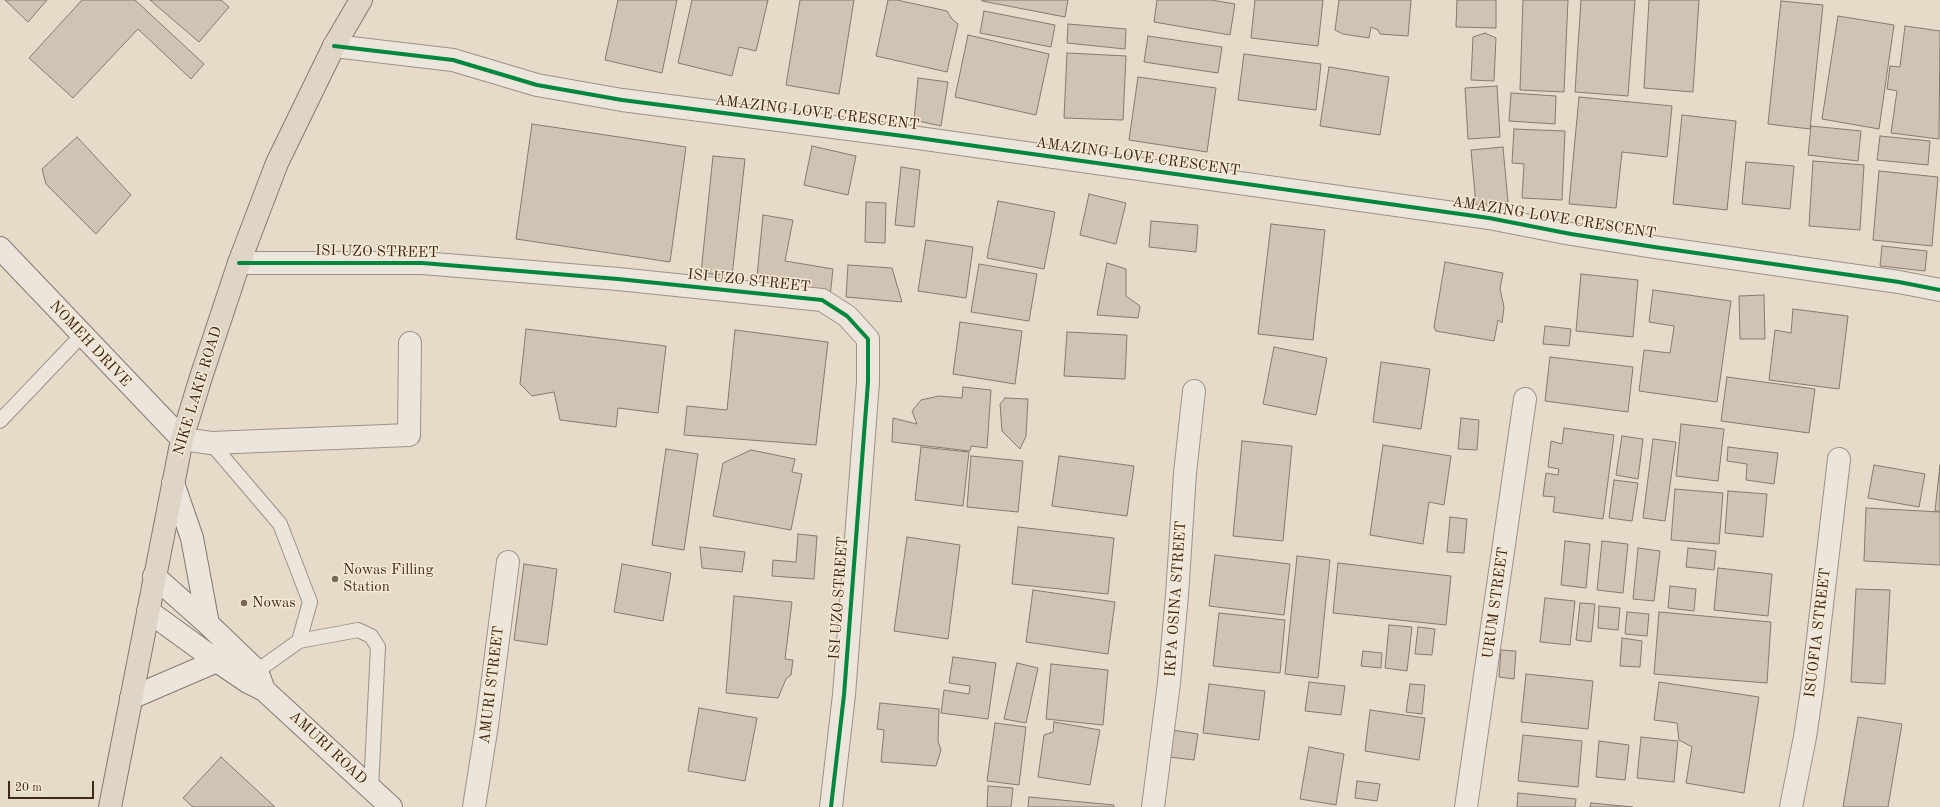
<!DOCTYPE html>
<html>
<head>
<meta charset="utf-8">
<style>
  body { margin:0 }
  #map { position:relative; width:1940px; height:807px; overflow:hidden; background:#e6dbc9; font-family:"Old Standard TT",serif }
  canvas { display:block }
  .scale { position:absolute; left:8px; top:781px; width:86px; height:18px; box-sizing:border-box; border:2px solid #3f281a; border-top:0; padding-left:5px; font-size:12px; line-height:14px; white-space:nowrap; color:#3f281a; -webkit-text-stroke:3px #f7ead4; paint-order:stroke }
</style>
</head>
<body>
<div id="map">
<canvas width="1940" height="807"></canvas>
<div class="scale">20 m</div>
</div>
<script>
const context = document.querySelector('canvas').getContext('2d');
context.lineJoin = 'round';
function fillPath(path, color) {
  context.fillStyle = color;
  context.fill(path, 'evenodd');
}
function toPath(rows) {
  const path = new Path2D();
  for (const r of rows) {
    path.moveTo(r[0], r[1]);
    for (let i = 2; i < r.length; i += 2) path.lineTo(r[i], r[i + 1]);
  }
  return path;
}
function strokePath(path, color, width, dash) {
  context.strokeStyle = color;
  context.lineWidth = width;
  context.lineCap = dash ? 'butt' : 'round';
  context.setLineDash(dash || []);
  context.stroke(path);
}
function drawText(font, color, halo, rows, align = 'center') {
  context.font = font + ' "Old Standard TT",serif';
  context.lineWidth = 3;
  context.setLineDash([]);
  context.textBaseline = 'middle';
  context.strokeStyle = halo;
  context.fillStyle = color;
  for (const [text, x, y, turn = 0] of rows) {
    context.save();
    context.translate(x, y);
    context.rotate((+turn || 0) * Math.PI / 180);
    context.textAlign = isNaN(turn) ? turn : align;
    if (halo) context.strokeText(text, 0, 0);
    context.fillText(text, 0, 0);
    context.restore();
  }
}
const building = toPath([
  [5,0,47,0,28,22,5,0],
  [82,0,135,0,204,64,191,79,138,29,73,98,29,58,82,0],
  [150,0,221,0,229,7,199,42,150,0],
  [618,0,677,0,662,73,605,60,618,0],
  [692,0,768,0,756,51,739,47,732,76,678,63,692,0],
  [800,0,854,0,839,94,786,85,800,0],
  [888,0,897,0,947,11,952,19,958,24,947,72,876,56,888,0],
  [982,0,1068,0,1065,17,982,1,982,0],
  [1157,0,1211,0,1235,4,1230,35,1154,22,1157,0],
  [1255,0,1323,0,1318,46,1251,38,1255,0],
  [1339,0,1411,0,1408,36,1380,34,1378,30,1371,27,1369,38,1343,34,1335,30,1339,0],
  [1457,0,1496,0,1496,28,1456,27,1457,0],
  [1523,0,1568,0,1564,92,1520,90,1523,0],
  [1581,0,1635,0,1628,96,1575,92,1581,0],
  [1649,0,1699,0,1693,92,1644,88,1649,0],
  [1781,1,1823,5,1810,129,1768,124,1781,1],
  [984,11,1055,25,1051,47,980,33,984,11],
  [1838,16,1894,25,1879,129,1822,119,1838,16],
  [1068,24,1126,29,1125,49,1067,43,1068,24],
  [1905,26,1940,31,1939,139,1891,133,1897,91,1887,89,1890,66,1900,67,1905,26],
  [1485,33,1496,38,1494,81,1471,80,1473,37,1485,33],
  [968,35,1049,54,1036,115,955,97,968,35],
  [1148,36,1222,47,1218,73,1144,62,1148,36],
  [1067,53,1126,56,1123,120,1064,118,1067,53],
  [1244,54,1321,64,1316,110,1238,100,1244,54],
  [1329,67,1389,77,1380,135,1320,126,1329,67],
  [1138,77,1216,88,1207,152,1129,140,1138,77],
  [918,78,948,82,941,126,914,120,918,78],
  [1497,86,1500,137,1468,139,1465,88,1497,86],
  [1511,93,1556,96,1555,124,1509,121,1511,93],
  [1579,97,1672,106,1667,157,1622,152,1616,208,1569,204,1579,97],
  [1682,115,1736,121,1727,210,1673,204,1682,115],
  [532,124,686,147,670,262,516,239,532,124],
  [1811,126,1861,131,1858,161,1808,155,1811,126],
  [1514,129,1565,131,1562,200,1522,198,1524,164,1512,163,1514,129],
  [1880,136,1930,141,1928,165,1877,160,1880,136],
  [77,137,131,195,96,234,46,184,42,169,77,137],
  [812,146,856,156,848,195,804,185,812,146],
  [1503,147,1508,202,1476,205,1471,150,1503,147],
  [713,156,745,159,732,276,701,273,713,156],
  [1813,161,1864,165,1860,230,1809,226,1813,161],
  [1746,162,1794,166,1790,209,1742,204,1746,162],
  [901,167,920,170,914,227,895,225,901,167],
  [1879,171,1938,177,1932,246,1873,240,1879,171],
  [1089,194,1126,203,1116,244,1080,235,1089,194],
  [998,201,1055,212,1044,269,987,258,998,201],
  [866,202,886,203,885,243,865,242,866,202],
  [763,215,793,220,785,261,833,269,830,297,756,287,763,215],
  [1151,221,1198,225,1196,252,1149,247,1151,221],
  [1271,224,1325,230,1313,340,1258,334,1271,224],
  [926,240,973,247,966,298,918,291,926,240],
  [1882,246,1927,251,1925,271,1880,266,1882,246],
  [1445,262,1503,273,1500,289,1504,307,1502,323,1498,320,1494,341,1436,331,1434,327,1445,262],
  [1107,263,1126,269,1126,296,1140,306,1138,318,1097,315,1107,263],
  [979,264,1037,274,1029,321,971,312,979,264],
  [848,265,892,268,902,302,846,297,848,265],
  [1581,274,1638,280,1633,337,1576,331,1581,274],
  [1653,290,1731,301,1717,402,1639,391,1644,350,1670,353,1673,334,1674,326,1649,322,1653,290],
  [1764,295,1765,339,1740,339,1739,296,1764,295],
  [1793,309,1848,316,1839,389,1769,380,1775,330,1791,333,1793,309],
  [960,322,1022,331,1015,384,953,374,960,322],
  [1545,326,1571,329,1569,346,1543,344,1545,326],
  [526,329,666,346,658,413,618,408,616,427,560,420,554,392,532,396,520,384,526,329],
  [735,330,828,342,816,445,684,435,687,406,727,410,735,330],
  [1067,332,1127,335,1125,379,1064,376,1067,332],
  [1274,347,1327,358,1316,415,1263,404,1274,347],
  [1550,357,1633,367,1628,412,1545,401,1550,357],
  [1381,362,1430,369,1421,429,1373,422,1381,362],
  [1727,377,1815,389,1809,433,1721,421,1727,377],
  [963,387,991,390,987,448,971,446,970,451,892,442,893,418,917,424,912,411,921,400,939,396,962,398,963,387],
  [1005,398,1028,399,1026,436,1020,449,1002,431,1000,404,1005,398],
  [1461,418,1479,420,1477,450,1458,449,1461,418],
  [1681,424,1724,429,1718,481,1676,476,1681,424],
  [1564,428,1614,435,1603,519,1553,512,1555,497,1543,496,1546,473,1558,475,1559,469,1548,467,1551,441,1562,444,1564,428],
  [1622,436,1643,439,1638,479,1616,475,1622,436],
  [1653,439,1676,442,1665,521,1643,518,1653,439],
  [1242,441,1292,446,1283,541,1233,536,1242,441],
  [1383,445,1451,456,1444,505,1429,502,1423,544,1370,535,1383,445],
  [921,447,969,452,963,506,915,500,921,447],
  [1728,447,1778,453,1774,484,1746,480,1747,464,1727,461,1728,447],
  [666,449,698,454,684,550,652,545,666,449],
  [751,450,795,459,792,472,802,474,791,530,713,516,723,463,751,450],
  [971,456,1023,461,1018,512,967,507,971,456],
  [1059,456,1134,466,1127,516,1052,506,1059,456],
  [1874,465,1925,474,1919,507,1868,498,1874,465],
  [1940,465,1940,511,1935,511,1940,465],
  [1614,480,1638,483,1632,521,1609,518,1614,480],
  [1675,489,1723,493,1719,544,1671,540,1675,489],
  [1728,491,1767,494,1763,537,1725,533,1728,491],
  [1866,508,1940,512,1940,565,1864,561,1866,508],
  [1450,517,1467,519,1464,553,1447,552,1450,517],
  [1018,527,1114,538,1108,594,1012,584,1018,527],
  [798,534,817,536,814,579,772,576,773,560,796,562,798,534],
  [907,537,960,545,948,639,894,631,907,537],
  [1565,541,1590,544,1586,588,1561,585,1565,541],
  [1602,541,1628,544,1623,593,1597,590,1602,541],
  [700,547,745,552,742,572,702,568,700,547],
  [1638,548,1660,551,1654,601,1633,599,1638,548],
  [1688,548,1716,551,1714,570,1686,567,1688,548],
  [1215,555,1290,564,1284,615,1209,606,1215,555],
  [1297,556,1330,560,1318,678,1285,674,1297,556],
  [1338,563,1451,576,1446,625,1333,613,1338,563],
  [524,564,557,569,547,645,514,640,524,564],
  [622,564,671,573,663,621,614,612,622,564],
  [1718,568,1772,574,1768,616,1714,610,1718,568],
  [1670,586,1696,589,1694,611,1668,608,1670,586],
  [1856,589,1890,590,1885,684,1851,682,1856,589],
  [1033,590,1115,602,1108,654,1026,642,1033,590],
  [734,596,792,602,785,659,793,660,791,675,786,679,778,698,726,693,734,596],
  [1545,598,1575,601,1570,645,1540,642,1545,598],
  [1580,603,1595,604,1591,642,1576,640,1580,603],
  [1599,606,1620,608,1618,630,1598,628,1599,606],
  [1627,612,1649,614,1647,636,1625,634,1627,612],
  [1659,612,1771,622,1767,683,1654,674,1659,612],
  [1219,613,1285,620,1280,673,1213,666,1219,613],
  [1389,625,1412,627,1407,671,1385,668,1389,625],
  [1418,627,1435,629,1432,655,1415,654,1418,627],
  [1622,638,1642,641,1640,667,1620,666,1622,638],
  [1501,650,1516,651,1514,679,1499,677,1501,650],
  [1363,651,1382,653,1381,668,1361,666,1363,651],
  [953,657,996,663,988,719,941,713,944,690,969,694,970,686,949,683,953,657],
  [1017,663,1038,668,1026,723,1004,719,1017,663],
  [1051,664,1108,670,1103,725,1046,719,1051,664],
  [1526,674,1593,681,1588,729,1521,722,1526,674],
  [1309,682,1345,686,1341,715,1305,711,1309,682],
  [1659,682,1759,697,1744,793,1686,783,1692,747,1679,740,1677,723,1654,720,1659,682],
  [1209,684,1265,691,1259,740,1203,733,1209,684],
  [1410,684,1425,685,1422,714,1406,712,1410,684],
  [880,703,939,709,938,741,941,750,936,766,881,762,884,730,877,729,880,703],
  [699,708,757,718,745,781,688,771,699,708],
  [1370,710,1425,718,1419,760,1365,751,1370,710],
  [1858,717,1902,724,1888,807,1843,807,1858,717],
  [1054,722,1100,730,1090,785,1038,777,1044,735,1053,732,1054,722],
  [995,723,1026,727,1019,785,987,781,995,723],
  [1172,730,1198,734,1194,760,1169,757,1172,730],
  [1523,735,1582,741,1578,787,1518,781,1523,735],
  [1641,737,1678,741,1674,782,1637,778,1641,737],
  [1599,741,1629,745,1625,780,1596,777,1599,741],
  [1309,747,1344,754,1336,805,1300,799,1309,747],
  [221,757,275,807,193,807,183,798,221,757],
  [1357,781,1380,784,1377,801,1355,798,1357,781],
  [988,786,1013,788,1011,807,987,807,988,786],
  [1518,793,1576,799,1575,807,1517,807,1518,793],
  [1029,797,1114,805,1114,807,1028,807,1029,797],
  [1591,803,1633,807,1590,807,1591,803]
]);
const lane = toPath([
  [0,421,82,335],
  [211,443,280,524,310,602,299,641,257,671],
  [299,641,358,630,371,636,378,647,371,789]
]);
const street = toPath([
  [334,46,453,60,537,85,622,100,911,137,1489,218,1571,234,1654,247,1899,282,1940,290],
  [239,263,422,263,618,279,822,300,847,316,868,339,868,382,844,695,831,807],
  [182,439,211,443,409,435,410,343],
  [474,807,487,725,508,562],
  [1153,807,1169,683,1177,595,1185,473,1194,391],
  [1466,807,1525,399],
  [1791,807,1805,737,1812,690,1839,459]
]);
const secondary = toPath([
  [0,248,182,439],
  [173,483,192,538,208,624],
  [154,576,208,624,257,671,264,690],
  [148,611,217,661,248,682,264,690,391,807],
  [131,698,217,661]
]);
const primary = toPath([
  [110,807,182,439,201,377,239,263,277,163,334,46,361,0]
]);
const cycleway = toPath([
  [334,46,453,60,537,85,622,100,911,137,1489,218,1571,234,1654,247,1899,282,1940,290],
  [239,263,422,263,618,279,822,300,847,316,868,339,868,382,844,695,831,807]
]);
const markers = [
  [335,579,4,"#796757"],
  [244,603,4,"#796757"]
];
const streetNames = [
  ["AMAZING LOVE CRESCENT",817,113,7],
  ["AMAZING LOVE CRESCENT",1138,157,8],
  ["AMAZING LOVE CRESCENT",1554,218,9],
  ["ISI UZO STREET",377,252,1],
  ["ISI UZO STREET",749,281,6],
  ["NOMEH DRIVE",90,344,47],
  ["NIKE LAKE ROAD",198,391,-73],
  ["ISI UZO STREET",839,598,-86],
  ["IKPA OSINA STREET",1176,599,-86],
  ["URUM STREET",1496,603,-82],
  ["ISUOFIA STREET",1818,633,-83],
  ["AMURI STREET",492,685,-83],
  ["AMURI ROAD",328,748,43]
];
const poiNames = [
  ["Nowas Filling",343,570],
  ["Station",343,587],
  ["Nowas",252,603]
];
fillPath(building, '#d1c3b3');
strokePath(building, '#847a6f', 1);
strokePath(lane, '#9c9286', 16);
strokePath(street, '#9c9286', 24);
strokePath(secondary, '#847a6f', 24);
strokePath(primary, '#847a6f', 24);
strokePath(lane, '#ebe5dc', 14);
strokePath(street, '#ebe5dc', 22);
strokePath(secondary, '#ebe5dc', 22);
strokePath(primary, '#ded5c6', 22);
strokePath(cycleway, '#00873e', 4);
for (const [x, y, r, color] of markers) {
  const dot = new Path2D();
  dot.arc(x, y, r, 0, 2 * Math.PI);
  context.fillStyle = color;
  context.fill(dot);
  strokePath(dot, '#f7ead4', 1.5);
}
drawText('15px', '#3f281a', '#f7ead4', streetNames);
drawText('15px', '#3f281a', '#f7ead4', poiNames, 'left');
</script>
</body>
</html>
